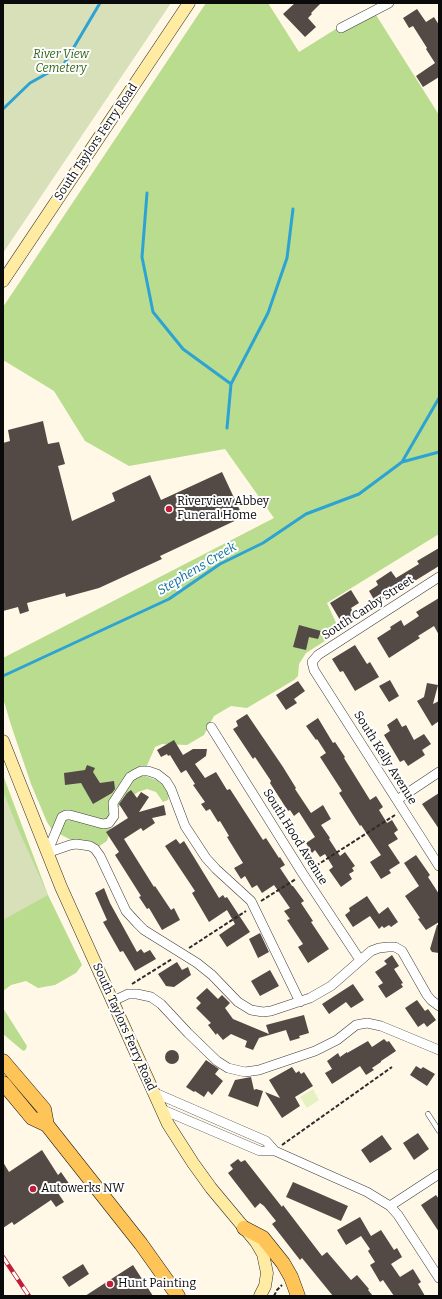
<!DOCTYPE html>
<html>
<head>
<meta charset="utf-8">
<style>
  body { margin:0 }
  #map { position:relative; width:442px; height:1299px; overflow:hidden; background:#fff8e7; font-family:Bitter,serif }
  canvas { display:block }
  .frame { position:absolute; inset:0; border:4px solid #0a0a0a; pointer-events:none }
</style>
</head>
<body>
<div id="map">
<canvas width="442" height="1299"></canvas>
<div class="frame"></div>
</div>
<script>
const context = document.querySelector('canvas').getContext('2d');
context.lineJoin = 'round';
function fillPath(path, color) {
  context.fillStyle = color;
  context.fill(path, 'evenodd');
}
function toPath(rows) {
  const path = new Path2D();
  for (const r of rows) {
    if (r.length === 3) {
      path.moveTo(r[0] + r[2], r[1]);
      path.arc(r[0], r[1], r[2], 0, 2 * Math.PI);
      continue;
    }
    path.moveTo(r[0], r[1]);
    for (let i = 2; i < r.length; i += 2) path.lineTo(r[i], r[i + 1]);
  }
  return path;
}
function strokePath(path, color, width, dash) {
  context.strokeStyle = color;
  context.lineWidth = width;
  context.lineCap = dash ? 'butt' : 'round';
  context.setLineDash(dash || []);
  context.stroke(path);
}
function drawText(font, color, halo, rows, align = 'center') {
  context.font = font + ' Bitter,serif';
  context.lineWidth = 4;
  context.setLineDash([]);
  context.textBaseline = 'middle';
  context.strokeStyle = halo;
  context.fillStyle = color;
  for (const [text, x, y, turn = 0] of rows) {
    context.save();
    context.translate(x, y);
    context.rotate((+turn || 0) * Math.PI / 180);
    context.textAlign = isNaN(turn) ? turn : align;
    if (halo) context.strokeText(text, 0, 0);
    context.fillText(text, 0, 0);
    context.restore();
  }
}
const forest = toPath([
  [206,3,268,3,299,52,371,7,439,115,439,534,327,603,338,627,336,634,306,653,299,664,298,676,294,680,247,708,231,706,214,716,204,735,187,745,162,744,155,747,143,775,156,780,164,786,169,794,168,800,163,802,156,792,147,789,138,792,117,808,107,841,98,847,75,842,52,830,47,822,31,784,11,725,3,698,3,658,274,518,225,449,129,466,85,441,54,391,3,360,3,307],
  [3,775,48,895,82,965,76,973,55,985,38,988,26,981,11,985,3,991],
  [3,1008,27,1046,26,1049,24,1051,22,1050,3,1034]
]);
const cemetery = toPath([
  [3,3,171,3,3,253],
  [3,791,19,831,48,895,3,920]
]);
const pitch = toPath([
  [313,1089,319,1100,307,1108,300,1097]
]);
const stream = toPath([
  [3,109,30,83,64,64,100,3],
  [147,193,142,257,153,312,183,349,231,384,227,428],
  [231,384,268,313,287,258,293,209],
  [402,462,439,398],
  [3,676,169,599,220,564,263,543,306,514,359,494,402,462,439,452]
]);
const building = toPath([
  [295,3,321,3,311,13,312,14,308,18,316,27,305,37,283,14],
  [417,9,426,22,434,17,439,25,439,77,423,87,416,76,435,63,426,49,427,48,413,26,409,28,403,18],
  [43,421,48,444,59,442,65,464,58,466,72,521,115,501,112,493,150,475,161,500,222,472,243,517,160,556,162,559,99,588,66,597,65,593,27,603,29,611,20,614,18,607,3,611,3,443,10,441,8,430],
  [439,548,439,566,413,582,412,581,393,593,392,592,376,603,369,591,378,585,376,581,391,571,396,578,419,564,417,561],
  [351,590,359,603,351,608,356,617,343,625,330,603],
  [439,598,439,635,434,626,418,636,420,638,389,658,377,638,391,629,390,627,401,620,404,626,419,616,416,612],
  [299,625,321,631,318,639,309,637,306,650,293,647],
  [355,645,367,664,370,662,379,677,355,691,343,671,340,672,332,659],
  [390,680,399,696,389,702,379,686],
  [298,681,305,691,294,699,297,703,286,710,276,695],
  [427,683,438,685,433,704,439,701,439,721,432,726,417,701,424,697],
  [247,714,283,767,296,788,295,789,311,813,323,805,331,819,321,825,330,838,329,839,340,856,345,852,355,866,352,868,354,871,349,874,352,879,341,887,329,870,333,867,325,854,320,857,315,850,312,853,306,843,315,837,299,812,294,816,290,810,288,811,270,783,271,781,255,757,253,759,233,729,238,726,236,721],
  [318,718,333,743,335,742,345,757,344,758,370,800,376,796,383,807,379,810,387,823,392,820,398,830,394,833,398,839,388,845,400,863,389,870,391,873,381,879,370,862,381,855,361,825,360,826,339,793,342,791,320,757,326,753,317,739,316,740,306,726],
  [397,718,402,727,406,725,414,740,424,734,431,744,422,750,425,755,408,766,404,760,400,762,384,735,390,731,387,725],
  [174,740,183,755,193,749,207,749,206,756,195,764,205,778,216,772,227,790,230,789,263,840,266,838,279,858,280,857,285,865,280,868,292,886,293,886,304,901,301,903,313,921,311,922,329,949,308,963,298,947,303,944,287,920,290,919,284,911,290,908,274,885,262,893,257,885,252,888,245,876,241,879,234,868,243,863,227,837,229,836,220,821,218,822,210,809,206,811,201,804,205,802,193,785,195,784,186,770,181,773,170,755,168,756,167,754,161,757,157,750],
  [87,765,95,768,93,772,100,783,114,781,115,789,112,793,93,804,81,783,65,785,64,773,85,770],
  [131,790,137,798,141,792,149,797,139,812,164,805,166,815,152,818,155,823,143,831,141,828,124,839,154,887,155,886,171,910,174,908,180,920,162,930,149,908,147,909,139,897,141,896,115,855,119,852,106,832,128,818,119,804,127,793],
  [439,793,439,829,422,804],
  [176,839,180,844,184,841,219,898,223,895,225,898,227,897,250,932,227,947,219,935,235,924,227,910,209,922,192,893,195,891,165,846],
  [416,855,430,875,428,877,439,894,439,922,426,930,418,919,420,918,405,896,419,886,404,863],
  [104,888,110,903,137,952,141,949,144,953,150,950,156,959,135,971,123,951,120,952,103,922,107,920,95,893],
  [367,896,379,914,388,907,398,922,391,927,389,925,384,928,382,926,379,929,370,916,353,927,345,915,350,911,349,908],
  [437,925,439,925,439,953,432,952,430,949],
  [260,933,269,952,258,958,249,939],
  [392,955,399,966,394,969,403,983,401,984,403,987,386,998,378,986,383,983,375,972,387,964,384,961],
  [177,962,182,970,188,967,191,975,174,987,166,986,158,974],
  [270,970,279,986,260,996,251,981],
  [353,984,364,1000,351,1008,346,1002,329,1014,322,1004],
  [207,988,218,999,222,995,230,1003,225,1008,233,1019,269,1034,266,1025,304,1015,309,1033,299,1036,300,1038,290,1041,286,1030,259,1038,253,1050,245,1047,247,1041,231,1034,223,1040,217,1033,216,1035,208,1025,211,1023,196,1008,201,1003,196,998],
  [417,1000,425,1011,428,1009,436,1020,427,1027,424,1023,418,1027,405,1008],
  [384,1039,387,1042,389,1041,396,1051,381,1061,381,1062,372,1068,374,1070,366,1075,360,1066,332,1084,325,1073,332,1069,327,1061,338,1053,340,1057,347,1052,347,1053,368,1041,372,1047],
  [172,1057,7],
  [206,1060,219,1069,215,1074,223,1081,212,1095,208,1091,204,1097,195,1091,194,1092,186,1087],
  [416,1066,421,1069,423,1067,435,1074,427,1086,410,1075],
  [292,1067,296,1073,299,1071,301,1074,304,1072,313,1086,295,1097,300,1106,282,1118,265,1092,280,1098,269,1080],
  [251,1077,254,1090,256,1089,263,1091,258,1107,228,1096,235,1080],
  [418,1133,429,1149,414,1160,403,1143],
  [382,1135,392,1149,370,1163,361,1150],
  [42,1150,58,1175,61,1172,70,1185,58,1193,64,1202,56,1207,51,1200,14,1225,12,1222,3,1228,3,1162,9,1172],
  [238,1159,241,1162,245,1160,282,1207,283,1205,322,1256,327,1252,351,1280,357,1275,369,1289,368,1290,373,1296,333,1296,302,1258,300,1260,272,1224,276,1221,264,1206,260,1203,255,1208,228,1173,233,1169,230,1165],
  [293,1182,348,1206,341,1221,286,1197],
  [436,1195,439,1199,439,1232,421,1205],
  [360,1217,371,1236,381,1230,394,1250,397,1248,402,1257,391,1264,400,1277,413,1269,421,1282,418,1284,425,1296,394,1296,383,1280,380,1282,370,1265,375,1262,368,1251,370,1249,361,1236,346,1245,337,1230],
  [83,1264,89,1274,69,1287,62,1277],
  [133,1265,153,1296,85,1296,102,1285]
]);
const path = toPath([
  [311,869,395,815],
  [261,901,296,879],
  [189,948,246,911],
  [132,984,172,959],
  [282,1145,392,1067],
  [274,1296,277,1290,282,1285]
]);
const service = toPath([
  [428,1114,439,1131]
]);
const minor = toPath([
  [341,28,389,3],
  [439,577,318,655,312,662,314,670,439,866],
  [211,727,303,874,360,960],
  [397,800,439,772],
  [47,853,70,845,76,844,90,846,95,849,100,856,126,911,137,923,144,930,197,963,212,975,238,1002,251,1010,263,1012,271,1011,310,998,331,986,371,951,379,948,388,947,395,947,402,951,427,995,431,1000,439,1006],
  [47,853,62,817,66,815,70,815,103,824,109,823,114,816,113,803,130,777,135,774,141,771,148,771,157,774,166,781,171,789,185,826,206,858,216,869,251,901,300,1002],
  [113,1001,128,994,137,994,151,997,161,1004,188,1033,217,1061,228,1068,245,1072,259,1070,315,1051,337,1040,356,1025,367,1023,381,1026,439,1050],
  [153,1092,266,1141,275,1151,367,1192,390,1206,398,1215,439,1278],
  [161,1109,260,1151,275,1151],
  [390,1206,439,1174]
]);
const secondary = toPath([
  [3,281,189,3],
  [3,741,61,887,168,1124,193,1163,211,1188,256,1242,263,1254,267,1273,265,1286,260,1296]
]);
const primary = toPath([
  [3,1061,44,1109,47,1125,141,1244,178,1296],
  [3,1083,32,1118,47,1125],
  [244,1228,263,1238,283,1263,291,1277,298,1296]
]);
const rail = toPath([
  [3,1257,29,1296]
]);
const markers = [
  [169,509,4,"#c01d36"],
  [33,1189,4,"#c01d36"],
  [110,1284,4,"#c01d36"]
];
const parkNames = [
  ["River View",61,55],
  ["Cemetery",61,69]
];
const streetNames = [
  ["South Taylors Ferry Road",96,142,-56],
  ["South Canby Street",368,608,-33],
  ["South Kelly Avenue",385,758,58],
  ["South Hood Avenue",295,837,58],
  ["South Taylors Ferry Road",124,1027,66]
];
const poiNames = [
  ["Riverview Abbey",177,502],
  ["Funeral Home",177,516],
  ["Autowerks NW",41,1189],
  ["Hunt Painting",118,1284]
];
const waterNames = [
  ["Stephens Creek",197,569,-31]
];
fillPath(forest, '#b9dc8e');
fillPath(cemetery, '#d8e0b9');
fillPath(pitch, '#e6f1c2');
strokePath(stream, '#2da3d4', 3);
fillPath(building, '#534a46');
strokePath(service, '#3d3d3d', 5.5);
strokePath(minor, '#3d3d3d', 10);
strokePath(secondary, '#2c2c2c', 13);
strokePath(primary, '#1b1b1b', 15);
strokePath(path, '#2c2c2c', 2, [4, 2]);
strokePath(service, '#fff', 4.5);
strokePath(minor, '#fff', 9);
strokePath(secondary, '#ffeba2', 12);
strokePath(primary, '#ffc457', 14);
strokePath(rail, '#c01d36', 4.5);
strokePath(rail, '#fff', 3, [9]);
for (const [x, y, r, color] of markers) {
  const dot = new Path2D();
  dot.arc(x, y, r, 0, 2 * Math.PI);
  context.fillStyle = color;
  context.fill(dot);
  strokePath(dot, '#fff', 1.5);
}
drawText('italic 12px', '#306419', '#fff', parkNames);
drawText('12px', '#0a0a0a', '#fff', streetNames);
drawText('12px', '#0a0a0a', '#fff', poiNames, 'left');
drawText('italic 13px', '#0f70a0', '#fff', waterNames);
</script>
</body>
</html>
